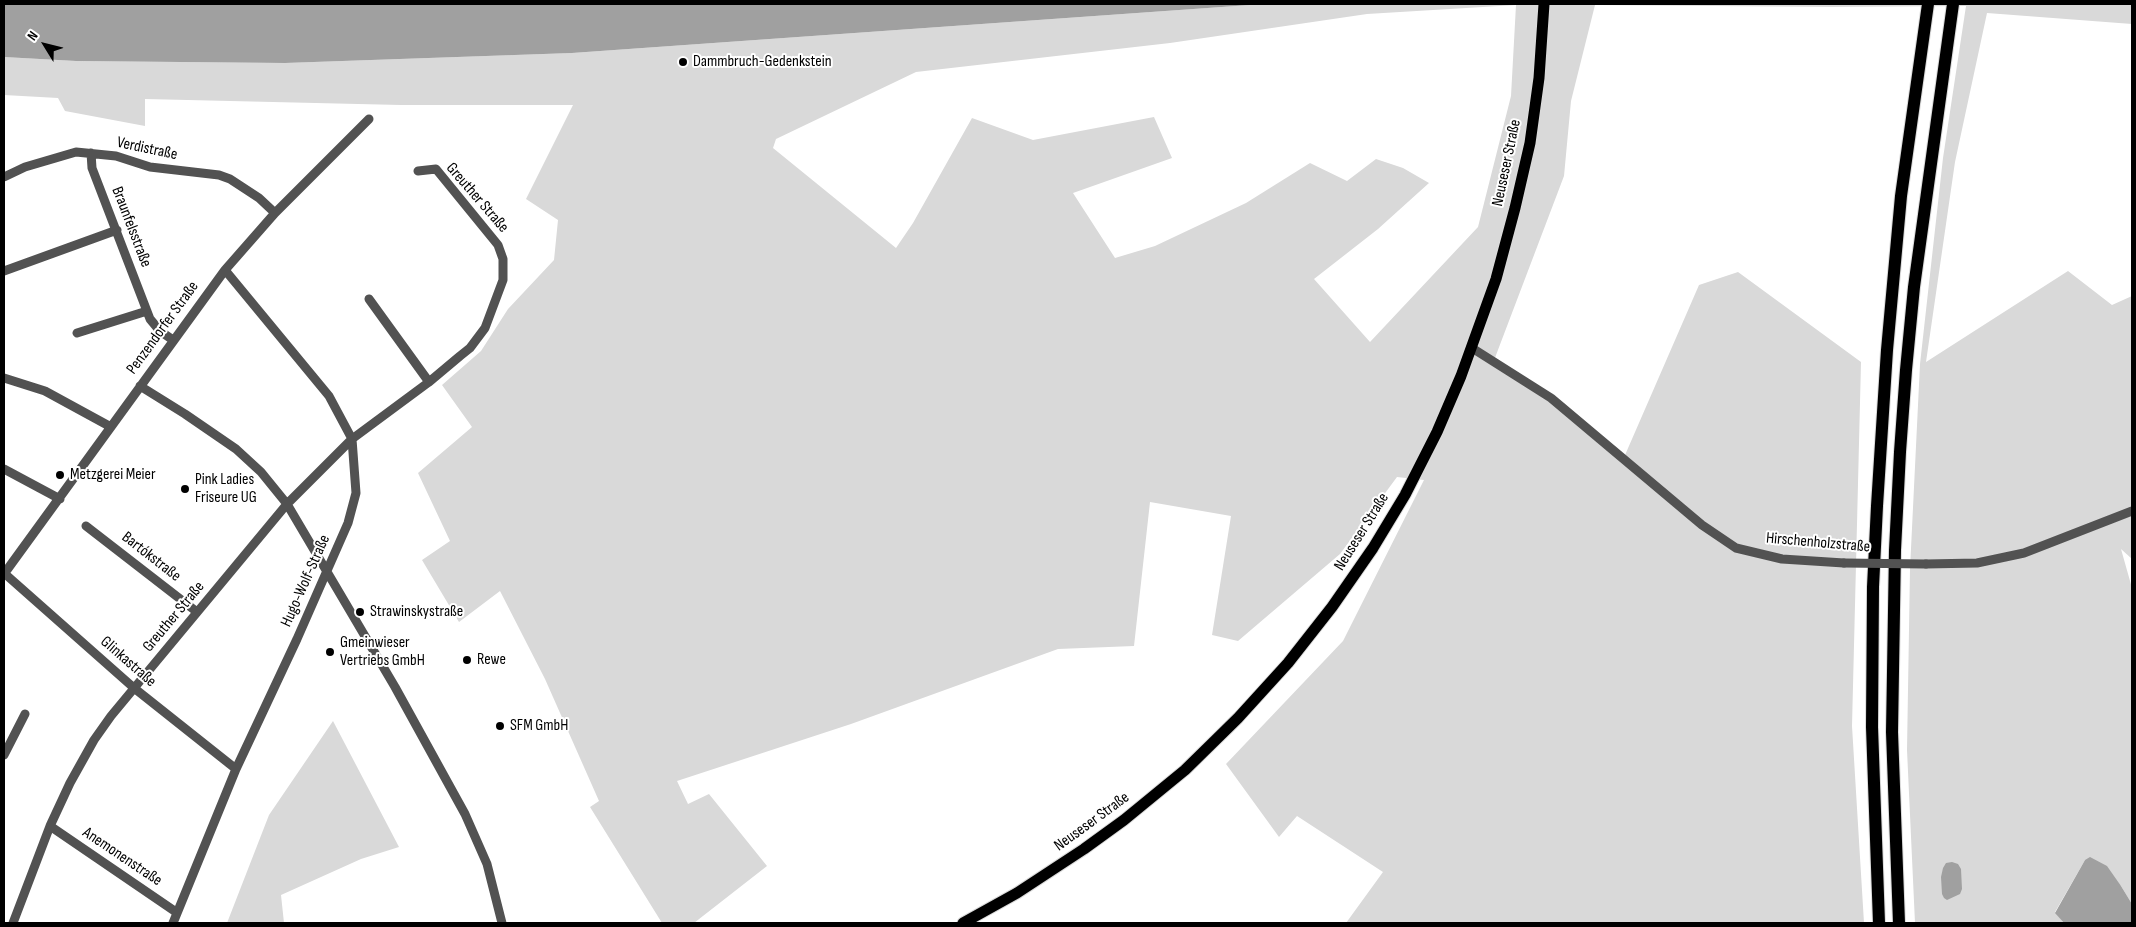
<!DOCTYPE html>
<html>
<head>
<meta charset="utf-8">
<style>
  body { margin:0 }
  #map { position:relative; width:2136px; height:927px; overflow:hidden; background:#fff; font-family:"Sofia Sans Condensed",sans-serif }
  canvas { display:block }
  .frame { position:absolute; inset:0; border:5px solid #000; pointer-events:none }
  .north { position:absolute; left:20px; top:20px; width:50px; height:50px; -webkit-text-stroke:4px #fff; paint-order:stroke; rotate:306deg; font-size:14px; font-weight:700; line-height:20px; text-align:center; color:#000 }
  .north::after { content:''; display:block; margin:auto; width:18px; height:22px; background:#000; clip-path:polygon(50% 0,100% 100%,50% 72%,0 100%) }
</style>
</head>
<body>
<div id="map">
<canvas width="2136" height="927"></canvas>
<div class="frame"></div>
<div class="north">N</div>
</div>
<script>
const context = document.querySelector('canvas').getContext('2d');
context.lineJoin = 'round';
function fillPath(path, color) {
  context.fillStyle = color;
  context.fill(path, 'evenodd');
}
function toPath(rows) {
  const path = new Path2D();
  for (const r of rows) {
    path.moveTo(r[0], r[1]);
    for (let i = 2; i < r.length; i += 2) path.lineTo(r[i], r[i + 1]);
  }
  return path;
}
function strokePath(path, color, width, dash) {
  context.strokeStyle = color;
  context.lineWidth = width;
  context.lineCap = dash ? 'butt' : 'round';
  context.setLineDash(dash || []);
  context.stroke(path);
}
function drawText(font, color, halo, rows, align = 'center') {
  context.font = font + ' "Sofia Sans Condensed",sans-serif';
  context.lineWidth = 4;
  context.setLineDash([]);
  context.textBaseline = 'middle';
  context.strokeStyle = halo;
  context.fillStyle = color;
  for (const [text, x, y, turn = 0] of rows) {
    context.save();
    context.translate(x, y);
    context.rotate((+turn || 0) * Math.PI / 180);
    context.textAlign = isNaN(turn) ? turn : align;
    if (halo) context.strokeText(text, 0, 0);
    context.fillText(text, 0, 0);
    context.restore();
  }
}
const green = toPath([
  [1264,4,2132,4,2132,24,1987,13,1955,162,1926,362,2068,271,2112,305,2132,296,2132,559,2121,549,2132,588,2132,904,2121,886,2085,860,2055,912,2064,923,1915,923,1907,750,1910,569,1920,364,1943,158,1966,6,1831,7,1595,5,1571,101,1564,176,1493,363,1549,401,1622,462,1699,285,1738,272,1861,362,1852,726,1864,923,1346,923,1383,872,1297,816,1279,837,1226,764,1343,641,1424,480,1397,477,1340,554,1238,641,1212,635,1231,516,1150,502,1134,646,1058,649,851,724,677,781,688,804,709,794,767,866,694,923,662,923,590,807,599,801,545,679,500,591,459,622,422,560,450,541,418,473,472,427,442,385,481,351,508,309,554,260,558,220,526,199,573,105,401,105,145,99,145,126,65,111,58,98,4,95,4,57,76,61,285,63,572,53],
  [1516,5,1511,96,1478,227,1370,342,1314,279,1378,229,1429,183,1403,168,1376,159,1347,181,1310,163,1246,203,1155,246,1115,258,1073,193,1172,158,1154,117,1033,140,972,118,913,223,896,248,773,148,776,139,916,72,1170,43,1367,14],
  [333,721,399,847,361,859,281,895,284,923,227,923,269,815]
]);
const water = toPath([
  [4,4,1264,4,572,53,285,63,76,61,4,57],
  [2090,857,2107,866,2121,886,2132,904,2132,923,2064,923,2055,913,2085,860],
  [1952,862,1958,864,1961,869,1962,889,1960,894,1947,900,1944,898,1942,894,1941,877,1943,868,1946,863]
]);
const minor = toPath([
  [91,153,92,168,150,319,160,331,173,340],
  [4,177,25,167,76,152,116,156,150,167,219,175,230,179,259,198,275,213],
  [4,271,117,230],
  [369,299,429,382],
  [77,333,147,311],
  [1472,348,1551,398,1702,525,1736,548,1782,559,1844,563],
  [4,378,45,391,111,427],
  [140,386,185,414,236,449,261,472,287,504,395,687,465,814,487,864,502,923],
  [4,469,60,499],
  [86,526,197,612],
  [1926,564,1977,563,2024,553,2132,511],
  [4,573,134,688,236,769],
  [4,574,225,270,275,213,369,119],
  [4,755,25,714],
  [50,826,176,912],
  [13,923,50,826,70,783,94,740,111,716,287,504,352,439,429,382,460,356,470,348,485,328,503,280,503,259,498,245,436,169,418,171],
  [173,923,236,769,297,639,348,523,356,493,352,439,329,396,225,270]
]);
const major = toPath([
  [963,923,1017,893,1084,849,1124,820,1185,770,1238,718,1288,663,1332,607,1373,548,1405,495,1437,432,1461,376,1496,279,1515,208,1530,143,1539,78,1544,4]
]);
const highway = toPath([
  [1879,923,1872,727,1873,587,1877,506,1887,350,1901,196,1928,4],
  [1899,923,1892,732,1895,550,1900,452,1906,370,1914,287,1953,4]
]);
const minorBridge = toPath([
  [1844,563,1926,564]
]);
const markers = [
  [683,62,5,"#000"],
  [60,475,5,"#000"],
  [185,489,5,"#000"],
  [360,612,5,"#000"],
  [330,652,5,"#000"],
  [467,660,5,"#000"],
  [500,726,5,"#000"]
];
const poiNames = [
  ["Dammbruch-Gedenkstein",693,62],
  ["Metzgerei Meier",70,475],
  ["Pink Ladies",195,480],
  ["Friseure UG",195,498],
  ["Strawinskystraße",370,612],
  ["Gmeinwieser",340,643],
  ["Vertriebs GmbH",340,661],
  ["Rewe",477,660],
  ["SFM GmbH",510,726]
];
const streetNames = [
  ["Verdistraße",147,149,12],
  ["Neuseser Straße",1507,163,-78],
  ["Greuther Straße",477,198,49],
  ["Braunfelsstraße",131,227,69],
  ["Penzendorfer Straße",163,328,-54],
  ["Neuseser Straße",1362,532,-58],
  ["Hirschenholzstraße",1818,543,5],
  ["Bartókstraße",151,557,38],
  ["Hugo-Wolf-Straße",306,581,-66],
  ["Greuther Straße",174,617,-50],
  ["Glinkastraße",128,662,41],
  ["Neuseser Straße",1092,822,-36],
  ["Anemonenstraße",122,857,34]
];
fillPath(green, '#d9d9d9');
fillPath(water, '#a0a0a0');
strokePath(major, '#dbdbdb', 13);
strokePath(highway, '#dbdbdb', 14);
strokePath(minor, '#525252', 9);
strokePath(major, '#000', 11);
strokePath(highway, '#000', 12);
strokePath(minorBridge, '#525252', 9);
for (const [x, y, r, color] of markers) {
  const dot = new Path2D();
  dot.arc(x, y, r, 0, 2 * Math.PI);
  context.fillStyle = color;
  context.fill(dot);
  strokePath(dot, '#fff', 2);
}
drawText('16px', '#000', '#fff', poiNames, 'left');
drawText('16px', '#000', '#fff', streetNames);
</script>
</body>
</html>
